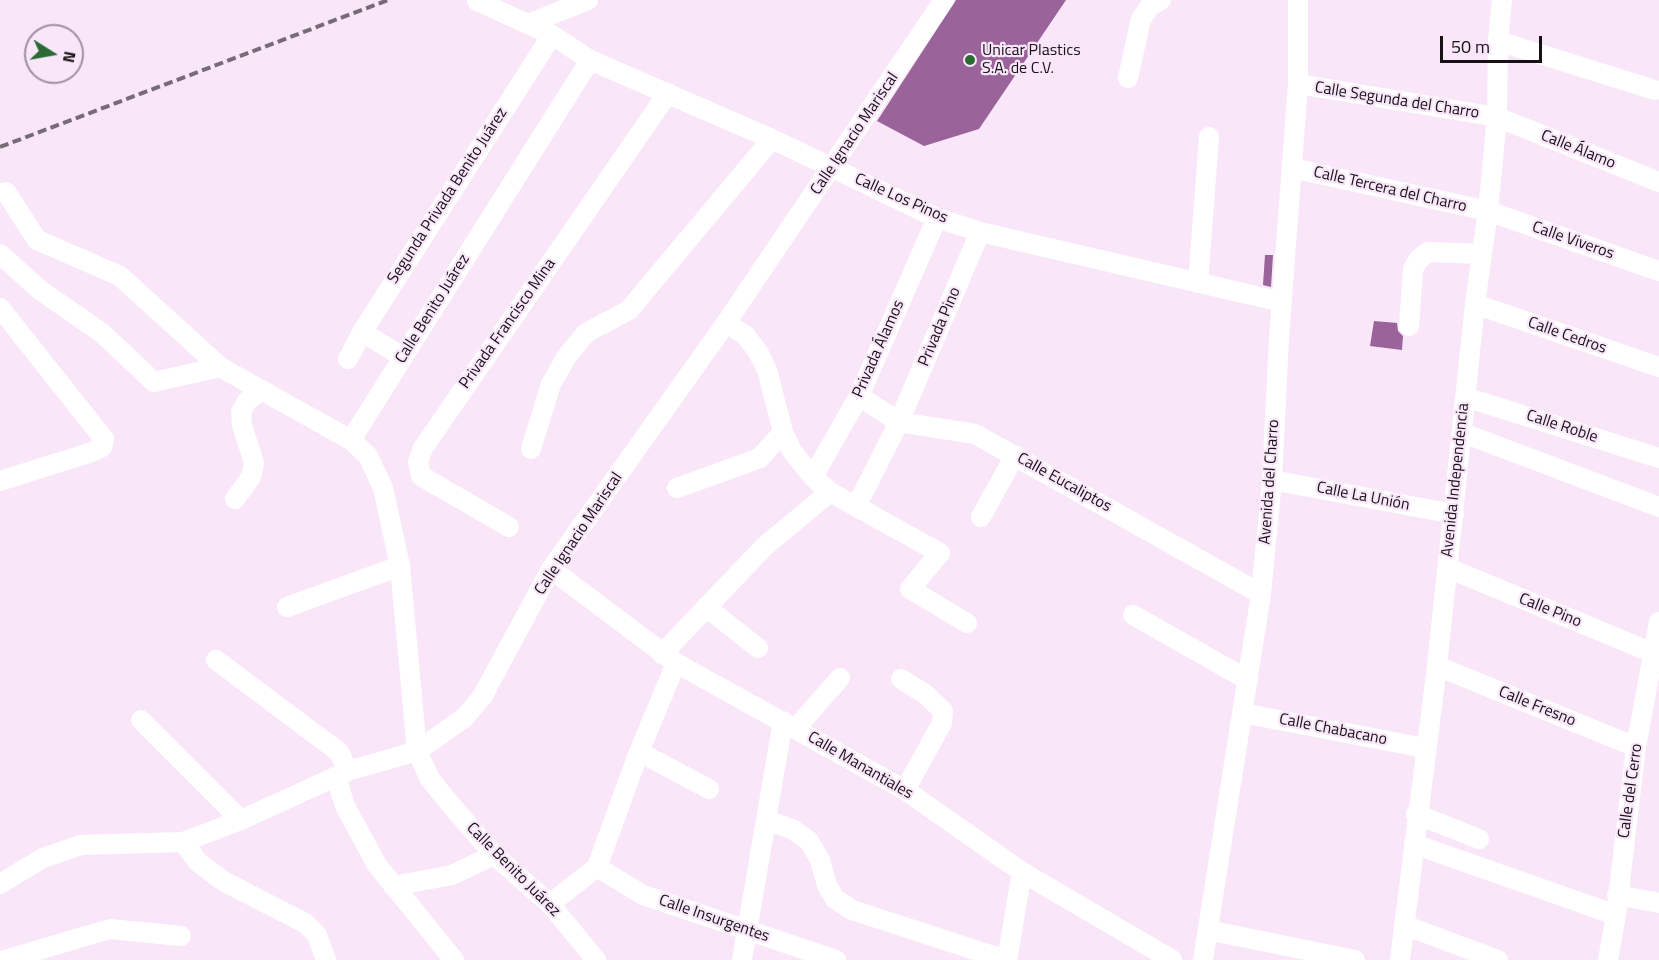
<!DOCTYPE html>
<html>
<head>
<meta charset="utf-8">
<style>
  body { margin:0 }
  #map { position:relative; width:1659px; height:960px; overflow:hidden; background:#f9e7f9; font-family:"Titillium Web",sans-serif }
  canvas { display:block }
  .north { position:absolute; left:24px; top:24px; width:60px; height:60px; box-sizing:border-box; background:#f9e7f9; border:2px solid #9f919e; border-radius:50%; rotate:101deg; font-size:16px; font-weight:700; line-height:24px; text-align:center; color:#171116 }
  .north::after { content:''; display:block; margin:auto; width:21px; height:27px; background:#2a6a33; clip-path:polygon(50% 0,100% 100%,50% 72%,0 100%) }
  .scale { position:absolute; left:1440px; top:36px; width:102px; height:27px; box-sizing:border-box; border:3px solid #171116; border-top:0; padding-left:8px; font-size:18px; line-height:21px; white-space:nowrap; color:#171116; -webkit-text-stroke:4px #f9e7f9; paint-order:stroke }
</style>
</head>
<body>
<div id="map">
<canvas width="1659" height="960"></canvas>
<div class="north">N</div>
<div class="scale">50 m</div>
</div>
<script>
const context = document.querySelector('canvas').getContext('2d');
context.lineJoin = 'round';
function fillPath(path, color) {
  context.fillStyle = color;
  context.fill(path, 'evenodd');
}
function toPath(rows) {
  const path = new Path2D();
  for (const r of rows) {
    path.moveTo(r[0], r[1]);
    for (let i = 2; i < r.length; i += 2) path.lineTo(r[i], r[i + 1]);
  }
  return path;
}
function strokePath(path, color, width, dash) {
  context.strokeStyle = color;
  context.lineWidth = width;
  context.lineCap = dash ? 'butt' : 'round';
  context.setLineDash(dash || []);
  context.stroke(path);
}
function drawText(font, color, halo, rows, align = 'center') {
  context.font = font + ' "Titillium Web",sans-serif';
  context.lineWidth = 4.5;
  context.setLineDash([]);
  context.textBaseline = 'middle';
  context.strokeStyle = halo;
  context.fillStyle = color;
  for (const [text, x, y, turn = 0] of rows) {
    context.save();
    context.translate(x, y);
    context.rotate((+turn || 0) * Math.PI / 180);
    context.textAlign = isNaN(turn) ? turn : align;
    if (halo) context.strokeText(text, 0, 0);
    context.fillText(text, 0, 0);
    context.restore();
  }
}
const building = toPath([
  [956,0,1066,0,979,129,924,146,877,121],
  [1265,255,1273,255,1271,287,1263,285],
  [1374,321,1397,323,1398,331,1403,336,1402,350,1370,346]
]);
const minor = toPath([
  [477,1,552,35,590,60,772,139,937,218,980,232,1282,302],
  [528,24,588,0],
  [1498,41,1655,90],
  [1128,78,1141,19,1150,6,1161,0],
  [1298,84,1497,117,1659,182],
  [1292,168,1488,211,1659,271],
  [6,192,37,240,120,276,220,367,351,440,368,456,383,488,400,566,417,751,430,779,446,799,494,855,550,904,596,960],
  [0,254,40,290,102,333,154,382,220,367],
  [1198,283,1209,137],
  [1475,304,1659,367],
  [0,308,104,439,102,447,92,452,0,481],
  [726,323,745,335,758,352,767,370,783,432,792,451,813,477,830,492,940,553,910,589,967,623],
  [1409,326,1413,269,1419,259,1428,252,1481,254],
  [362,332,403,357],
  [348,359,362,332,552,35],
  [859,396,899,422,975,434,1261,594],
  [1465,397,1659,458],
  [1463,433,1659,507],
  [351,440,590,60],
  [531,449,551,384,567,356,586,333,629,310,772,139],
  [813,477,859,396,937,218],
  [1272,480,1454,514],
  [677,488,760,458,783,432],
  [235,499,251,477,254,463,242,425,241,412,247,401,262,390],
  [857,505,899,422,980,232],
  [981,517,1015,455],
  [509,527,421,476,418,462,423,448,668,93],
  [1448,568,1653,653],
  [551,569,676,663,905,790,1022,872,1172,960],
  [287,607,400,566],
  [706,607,758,648],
  [1133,615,1248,680],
  [662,654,764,547,830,492],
  [216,660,339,752,348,771],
  [1437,666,1636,747],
  [901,679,925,694,943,711,942,723,905,790],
  [1242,713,1425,748],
  [141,720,241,820],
  [796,728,840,678],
  [639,752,709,789],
  [336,777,345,806,377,865,454,960],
  [1416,814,1479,839],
  [766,820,792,829,809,841,820,860,827,885,835,899,852,910,1006,960],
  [183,842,198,862,223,881,305,923,317,935,326,960],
  [1414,844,1616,915],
  [597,867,643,895,836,960],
  [0,884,43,858,81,845,183,842,241,820,348,771,417,751,464,718,482,697,551,569,726,323,944,0],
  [393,886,452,875,494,855],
  [1617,895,1659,903],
  [550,904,597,867,639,752,676,663],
  [1404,925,1498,960],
  [1208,930,1355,960],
  [4,960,110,929,181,936],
  [742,960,783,721],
  [1007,960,1022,872],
  [1203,960,1261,594,1272,480,1279,338,1298,84,1298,0],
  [1400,960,1437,666,1475,304,1488,211,1497,117,1498,41,1502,0],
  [1608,960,1616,915,1636,747,1659,622]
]);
const rail = toPath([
  [0,147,388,0]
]);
const markers = [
  [970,60,6,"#2a6a33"]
];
const poiNames = [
  ["Unicar Plastics",982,51],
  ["S.A. de C.V.",982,69]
];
const streetNames = [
  ["Calle Segunda del Charro",1397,101,9],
  ["Calle Ignacio Mariscal",855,134,-56],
  ["Calle Álamo",1578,150,22],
  ["Calle Tercera del Charro",1390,190,13],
  ["Segunda Privada Benito Juárez",448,196,-57],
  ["Calle Los Pinos",901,199,24],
  ["Calle Viveros",1573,241,19],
  ["Calle Benito Juárez",433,309,-58],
  ["Privada Francisco Mina",508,324,-55],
  ["Privada Pino",940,327,-67],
  ["Calle Cedros",1567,336,19],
  ["Privada Álamos",879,349,-66],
  ["Calle Roble",1562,427,18],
  ["Avenida Independencia",1456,480,-84],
  ["Avenida del Charro",1270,482,-86],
  ["Calle Eucaliptos",1064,483,29],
  ["Calle La Unión",1363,497,11],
  ["Calle Ignacio Mariscal",579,534,-56],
  ["Calle Pino",1550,611,22],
  ["Calle Fresno",1537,707,22],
  ["Calle Chabacano",1333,730,11],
  ["Calle Manantiales",860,766,30],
  ["Calle del Cerro",1631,791,-82],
  ["Calle Benito Juárez",513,870,45],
  ["Calle Insurgentes",714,919,19]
];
fillPath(building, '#9a639a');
strokePath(minor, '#fff', 20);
strokePath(rail, '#766b76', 4, [9, 4.5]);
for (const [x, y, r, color] of markers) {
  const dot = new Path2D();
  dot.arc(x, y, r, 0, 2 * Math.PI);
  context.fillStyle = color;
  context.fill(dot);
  strokePath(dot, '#f9e7f9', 2);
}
drawText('16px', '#171116', '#f9e7f9', poiNames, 'left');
drawText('16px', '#171116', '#f9e7f9', streetNames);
</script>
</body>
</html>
